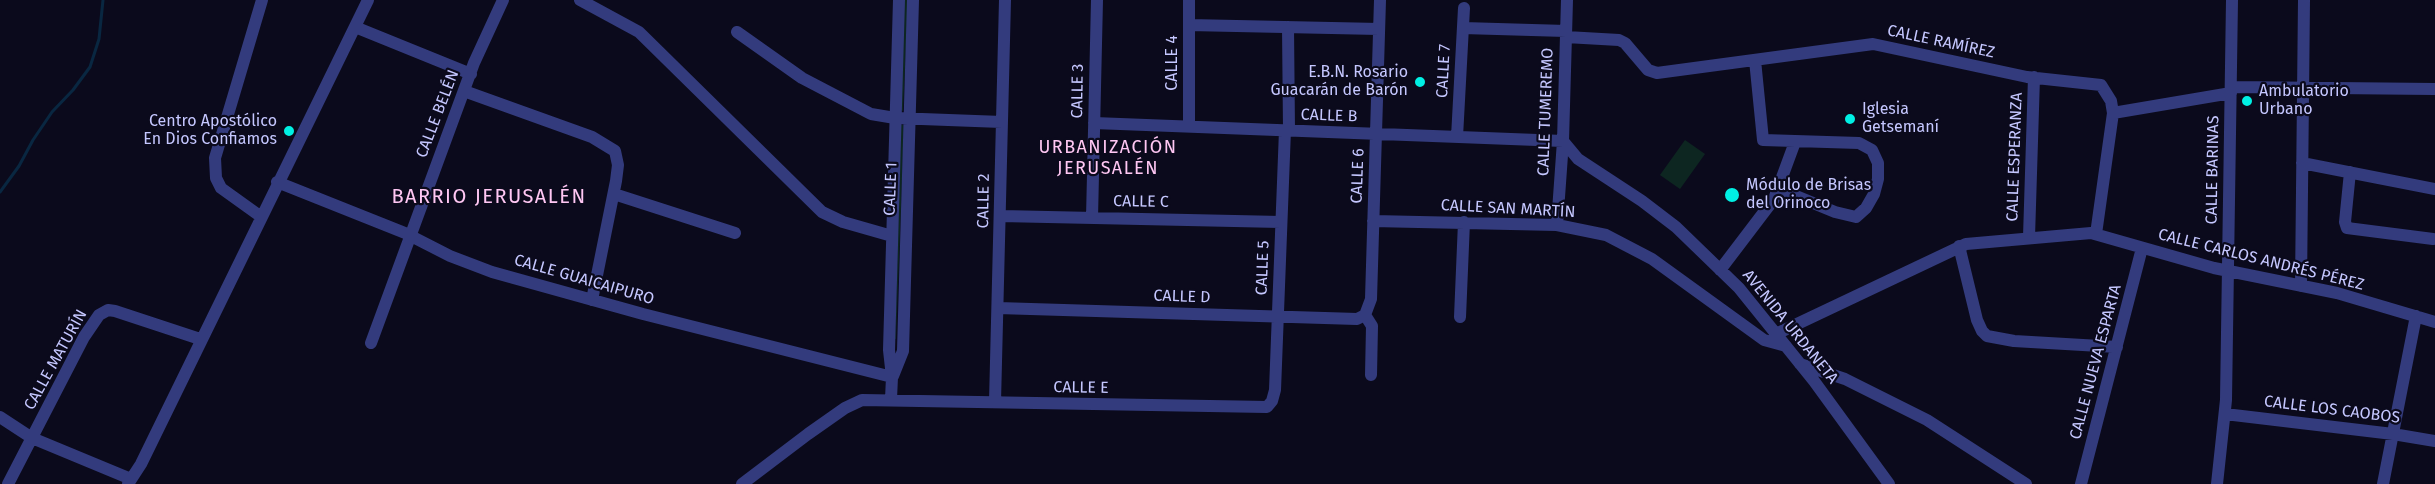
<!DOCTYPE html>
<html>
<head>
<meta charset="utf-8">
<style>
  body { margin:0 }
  canvas { display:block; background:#0b0a1c }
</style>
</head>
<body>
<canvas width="2435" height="484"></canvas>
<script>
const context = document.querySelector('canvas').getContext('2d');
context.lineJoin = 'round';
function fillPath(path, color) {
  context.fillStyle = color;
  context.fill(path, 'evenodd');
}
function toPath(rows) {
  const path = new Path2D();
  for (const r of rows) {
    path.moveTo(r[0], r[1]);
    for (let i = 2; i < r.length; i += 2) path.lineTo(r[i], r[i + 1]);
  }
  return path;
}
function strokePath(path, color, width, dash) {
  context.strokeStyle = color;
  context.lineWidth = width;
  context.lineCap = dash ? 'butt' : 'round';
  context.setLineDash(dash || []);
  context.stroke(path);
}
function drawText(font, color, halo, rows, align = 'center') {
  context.font = font + ' "Fira Sans",sans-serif';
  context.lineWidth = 4.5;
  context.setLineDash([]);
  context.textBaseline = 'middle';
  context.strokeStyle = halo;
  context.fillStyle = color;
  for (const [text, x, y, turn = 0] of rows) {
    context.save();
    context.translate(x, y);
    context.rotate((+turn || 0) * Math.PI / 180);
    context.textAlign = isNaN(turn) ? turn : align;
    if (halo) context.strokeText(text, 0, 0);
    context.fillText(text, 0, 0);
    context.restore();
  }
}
const green = toPath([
  [904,0,908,0,903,111,901,110],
  [901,125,904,125,896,339,895,339],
  [1685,140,1705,154,1680,189,1660,175]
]);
const stream = toPath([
  [0,192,19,166,33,140,52,112,73,90,90,67,99,39,103,0]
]);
const minor = toPath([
  [580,0,639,32,822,212,843,222,892,236],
  [1189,0,1189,127],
  [1189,25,1379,29],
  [355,27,471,74],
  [1288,27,1289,130],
  [1463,28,1566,31],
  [737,32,802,78,871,114,895,118,1002,122],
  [1566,37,1619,40,1625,43,1648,70,1657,73,1873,44,2027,77,2101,85,2111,101,2113,113,2096,234],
  [1755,60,1763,140,1859,143,1872,150,1878,163,1878,179,1874,194,1866,208,1856,217,1835,212,1779,189],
  [2231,87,2435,89],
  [464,91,592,137,615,151,618,165,616,181,592,300],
  [2113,113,2231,93],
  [1094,123,1563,141],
  [1457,137,1464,8],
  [1563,141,1578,159,1642,201,1676,227,1739,288,1814,381,1889,484],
  [2302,163,2435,189],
  [2350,172,2345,222,2347,228,2433,239],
  [277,182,405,233,450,256,492,272,643,314,892,377],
  [614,194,735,233],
  [260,216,221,188,216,178,215,158,262,0],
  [1001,216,1281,222],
  [1092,218,1097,0],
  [1373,221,1557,225,1606,235,1652,259,1764,340,1786,346],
  [1557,225,1563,141,1567,0],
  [2029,237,2034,77],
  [1959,246,1977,320,1982,331,1987,336,2014,341,2117,347],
  [1720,270,1774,199,1795,142],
  [2301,286,2304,0],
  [998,308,1357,319,1365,315],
  [1365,315,1371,299,1380,0],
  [1365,315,1372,326,1371,375],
  [1460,317,1464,222],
  [1776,334,1966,244,2091,233,2214,268,2337,293,2435,322],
  [371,343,474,63,503,0],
  [1800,364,1845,379,1927,420,2026,484],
  [893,376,903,351,913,0],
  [891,399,892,377,889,350,899,0],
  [995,402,1005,0],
  [2225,414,2393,434,2435,441],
  [0,417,32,438,131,479],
  [8,484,84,337,99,315,108,310,115,311,200,339],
  [128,484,141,464,368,0],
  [742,484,808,434,845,408,862,400,1267,407,1272,401,1275,390,1285,130],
  [2081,484,2142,248],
  [2217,484,2226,400,2232,0],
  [2383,484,2416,316]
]);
const markers = [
  [1420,82,6,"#00f0e4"],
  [2247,101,6,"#00f0e4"],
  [1850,119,6,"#00f0e4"],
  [289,131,6,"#00f0e4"],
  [1732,195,8,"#00f0e4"]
];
const streetNames = [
  ["CALLE RAMÍREZ",1941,42,12],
  ["CALLE 4",1173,63,-90],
  ["CALLE 7",1444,71,-87],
  ["CALLE 3",1078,91,-89],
  ["CALLE TUMEREMO",1546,112,-88],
  ["CALLE BELÉN",438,114,-69],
  ["CALLE B",1329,116,2],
  ["CALLE ESPERANZA",2015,157,-88],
  ["CALLE BARINAS",2213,170,-89],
  ["CALLE 6",1358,176,-88],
  ["CALLE 1",891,189,-88],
  ["CALLE 2",984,201,-89],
  ["CALLE C",1141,202,1],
  ["CALLE SAN MARTÍN",1508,209,3],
  ["CALLE CARLOS ANDRÉS PÉREZ",2261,260,14],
  ["CALLE 5",1263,268,-88],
  ["CALLE GUAICAIPURO",584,280,16],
  ["CALLE D",1182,297,2],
  ["AVENIDA URDANETA",1790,327,51],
  ["CALLE MATURÍN",56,360,-61],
  ["CALLE NUEVA ESPARTA",2096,362,-75],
  ["CALLE E",1081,388,1],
  ["CALLE LOS CAOBOS",2332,410,7]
];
const poiNames = [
  ["E.B.N. Rosario",1408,73,"right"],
  ["Guacarán de Barón",1408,91,"right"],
  ["Ambulatorio",2259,92],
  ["Urbano",2259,110],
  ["Iglesia",1862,110],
  ["Getsemaní",1862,128],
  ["Centro Apostólico",277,122,"right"],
  ["En Dios Confiamos",277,140,"right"],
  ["Módulo de Brisas",1746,186],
  ["del Orinoco",1746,204]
];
const neighbourhoodNames = [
  ["URBANIZACIÓN",1108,148],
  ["JERUSALÉN",1108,169]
];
const quarterNames = [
  ["BARRIO JERUSALÉN",489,197]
];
fillPath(green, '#0d2621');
strokePath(stream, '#092741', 3);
strokePath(minor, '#333b7d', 12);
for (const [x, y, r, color] of markers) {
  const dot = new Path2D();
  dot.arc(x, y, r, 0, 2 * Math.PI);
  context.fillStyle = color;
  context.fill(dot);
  strokePath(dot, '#0b0a1c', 2);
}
drawText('16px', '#c5c7ff', '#0b0a1c', streetNames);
drawText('16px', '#c5c7ff', '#0b0a1c', poiNames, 'left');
context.letterSpacing = '1.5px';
drawText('18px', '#ffc7f3', '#0b0a1c', neighbourhoodNames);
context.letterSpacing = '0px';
context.letterSpacing = '1.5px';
drawText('20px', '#ffc7f3', '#0b0a1c', quarterNames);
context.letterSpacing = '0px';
</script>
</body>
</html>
